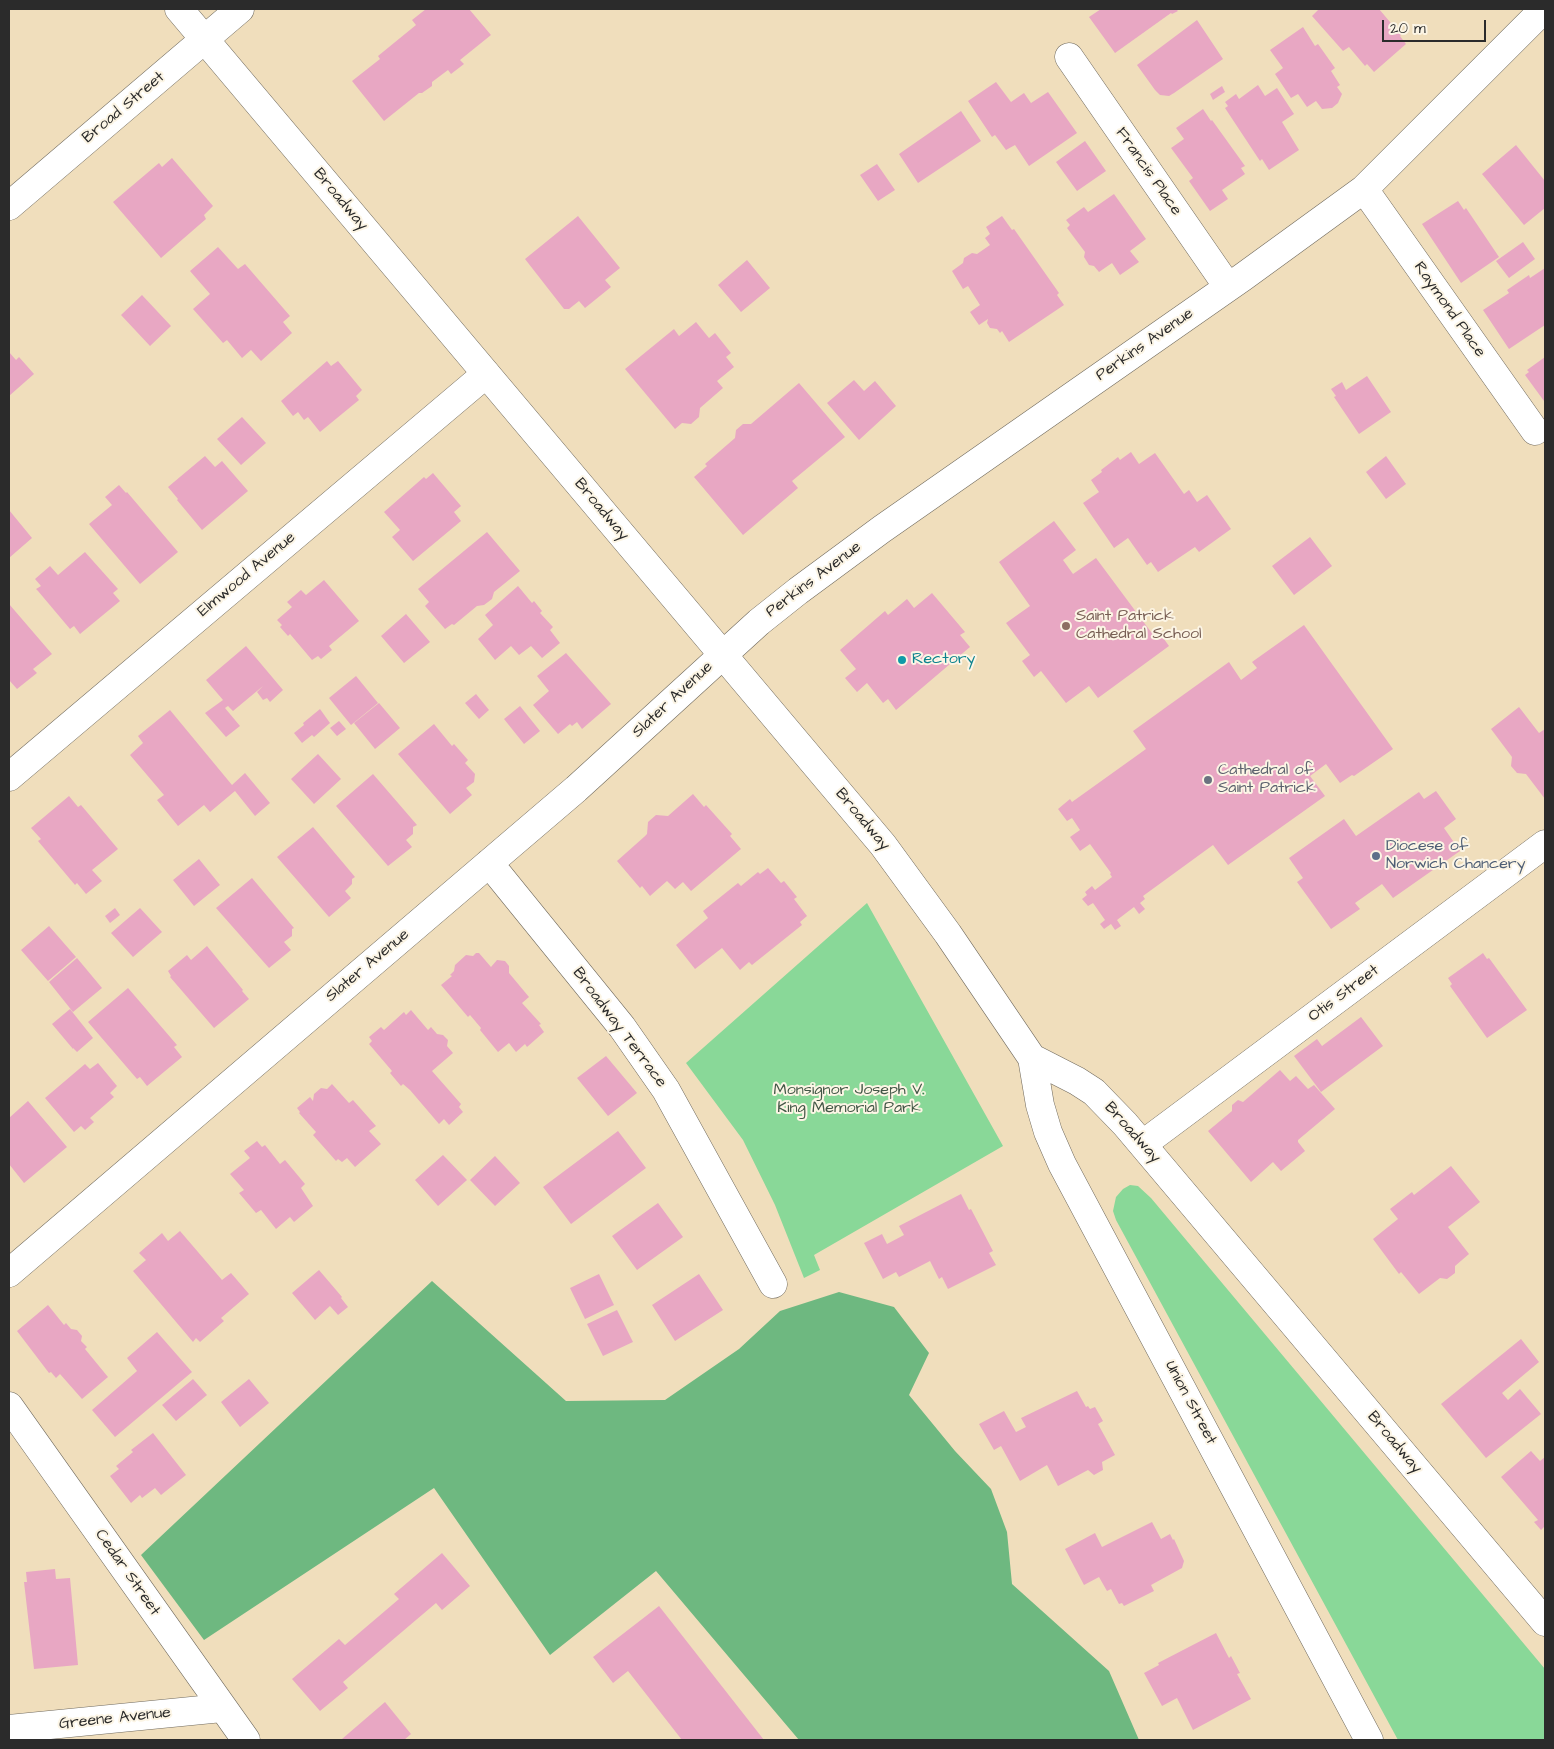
<!DOCTYPE html>
<html>
<head>
<meta charset="utf-8">
<style>
  body { margin:0 }
  #map { position:relative; width:1554px; height:1749px; overflow:hidden; background:#f0debc; font-family:"Architects Daughter",sans-serif }
  canvas { display:block }
  .frame { position:absolute; inset:0; border:10px solid #2b2b2b; pointer-events:none }
  .scale { position:absolute; left:1382px; top:20px; width:104px; height:22px; box-sizing:border-box; border:2px solid #2b2b2b; border-top:0; padding-left:6px; font-size:15px; line-height:18px; white-space:nowrap; color:#2b2b2b; -webkit-text-stroke:4px #fcf5e5; paint-order:stroke }
</style>
</head>
<body>
<div id="map">
<canvas width="1554" height="1749"></canvas>
<div class="frame"></div>
<div class="scale">20 m</div>
</div>
<script>
const context = document.querySelector('canvas').getContext('2d');
context.lineJoin = 'round';
function fillPath(path, color) {
  context.fillStyle = color;
  context.fill(path, 'evenodd');
}
function toPath(rows) {
  const path = new Path2D();
  for (const r of rows) {
    path.moveTo(r[0], r[1]);
    for (let i = 2; i < r.length; i += 2) path.lineTo(r[i], r[i + 1]);
  }
  return path;
}
function strokePath(path, color, width, dash) {
  context.strokeStyle = color;
  context.lineWidth = width;
  context.lineCap = dash ? 'butt' : 'round';
  context.setLineDash(dash || []);
  context.stroke(path);
}
function drawText(font, color, halo, rows, align = 'center') {
  context.font = font + ' "Architects Daughter",sans-serif';
  context.lineWidth = 4;
  context.setLineDash([]);
  context.textBaseline = 'middle';
  context.strokeStyle = halo;
  context.fillStyle = color;
  for (const [text, x, y, turn = 0] of rows) {
    context.save();
    context.translate(x, y);
    context.rotate((+turn || 0) * Math.PI / 180);
    context.textAlign = isNaN(turn) ? turn : align;
    if (halo) context.strokeText(text, 0, 0);
    context.fillText(text, 0, 0);
    context.restore();
  }
}
const green = toPath([
  [867,903,1003,1146,814,1255,820,1270,804,1278,775,1205,743,1140,686,1063],
  [1130,1185,1138,1186,1151,1198,1545,1669,1545,1740,1398,1740,1116,1220,1113,1211,1116,1197,1123,1189]
]);
const forest = toPath([
  [432,1281,566,1401,665,1400,739,1349,780,1311,839,1292,894,1307,929,1353,909,1395,955,1451,991,1489,1007,1532,1012,1584,1109,1671,1139,1740,799,1740,656,1571,550,1655,434,1488,204,1640,141,1555]
]);
const building = toPath([
  [426,9,469,9,491,35,460,60,464,64,451,74,448,70,432,82,432,86,422,93,419,93,384,121,352,81,380,59,378,56,416,25,412,20],
  [1101,9,1176,9,1178,11,1172,14,1171,13,1115,53,1089,17],
  [1319,9,1379,9,1401,35,1400,36,1406,44,1374,72,1367,64,1365,66,1349,47,1343,51,1312,16],
  [1197,20,1223,59,1174,93,1169,96,1160,95,1155,90,1137,65],
  [1303,27,1315,46,1318,44,1335,68,1331,71,1340,85,1337,87,1342,94,1338,103,1332,108,1322,109,1316,101,1307,107,1298,94,1291,98,1275,74,1283,68,1270,50],
  [996,82,1011,102,1024,93,1031,103,1048,92,1077,133,1029,166,1015,145,1006,150,995,135,992,137,968,101],
  [1258,85,1265,96,1277,88,1294,114,1282,122,1299,150,1269,170,1262,159,1260,161,1225,108,1228,106,1225,102,1236,94,1239,99],
  [1222,86,1225,92,1213,100,1210,94],
  [1203,109,1211,121,1212,120,1245,166,1241,168,1245,174,1222,190,1228,199,1210,211,1189,181,1193,178,1171,148,1184,139,1176,128],
  [961,111,981,141,918,183,899,154],
  [1085,141,1106,171,1077,191,1056,162],
  [1516,145,1545,181,1545,208,1524,225,1482,174],
  [172,158,213,206,204,215,206,219,161,258,113,202,159,163,162,167],
  [877,164,895,190,878,201,860,175],
  [1114,194,1146,239,1130,251,1139,262,1120,275,1112,263,1099,272,1094,266,1089,265,1084,257,1085,252,1067,228,1070,225,1066,220,1084,207,1088,212],
  [1458,201,1464,210,1466,208,1499,257,1461,283,1422,224],
  [578,216,620,268,605,280,611,287,585,308,579,301,569,309,564,309,525,259],
  [1002,216,1012,230,1014,229,1059,293,1057,295,1064,305,1009,342,1002,331,1000,333,997,329,990,328,987,323,988,319,979,325,970,312,980,305,968,286,963,289,952,271,963,263,964,258,972,253,977,254,990,245,985,238,990,234,986,227],
  [1523,242,1535,259,1509,278,1496,261],
  [218,247,238,269,245,264,290,316,283,322,292,333,261,361,251,350,242,358,227,340,223,343,193,309,210,294,190,271],
  [747,260,770,288,741,312,718,285],
  [1545,268,1545,325,1509,349,1483,310,1509,293,1507,290,1529,275,1530,278],
  [142,295,171,326,150,346,121,315],
  [696,322,709,338,715,333,731,353,726,357,734,367,717,381,723,388,700,408,699,417,691,424,682,423,675,429,625,369,674,329,679,336],
  [9,352,16,360,19,357,34,374,9,396],
  [1545,357,1545,400,1544,401,1525,375,1529,372,1527,370],
  [327,361,331,366,338,361,362,390,356,396,359,400,320,432,308,417,304,420,298,412,293,416,281,401],
  [1367,376,1391,412,1359,434,1334,397,1336,396,1331,389,1342,382,1346,390],
  [854,380,864,391,875,381,896,406,859,440,827,403],
  [799,383,845,437,792,481,798,488,743,535,694,477,707,466,705,464,735,438,736,430,743,424,751,424],
  [242,417,266,443,241,465,217,439],
  [1131,452,1139,464,1155,453,1184,494,1189,490,1197,502,1207,495,1231,529,1199,552,1195,547,1158,572,1151,562,1147,565,1128,538,1114,548,1083,503,1099,492,1091,480,1102,472,1101,470,1118,457,1120,460],
  [205,456,215,467,222,461,248,491,202,530,177,500,178,499,168,487],
  [1386,456,1406,484,1386,499,1366,472],
  [433,473,461,506,454,512,461,521,413,561,392,537,400,530,384,512,424,477,426,479],
  [119,485,126,493,127,492,178,552,140,584,89,524,112,505,105,497],
  [9,510,32,538,9,558],
  [1054,521,1076,550,1063,560,1073,574,1096,558,1151,632,1156,628,1169,646,1098,698,1089,686,1066,703,1041,671,1034,677,1022,661,1030,655,1006,623,1030,606,999,562],
  [487,532,520,571,494,592,492,599,484,605,477,606,454,625,452,624,445,629,425,606,429,602,418,589],
  [1310,537,1332,566,1294,595,1272,566],
  [85,552,118,589,113,593,120,601,80,634,74,626,70,629,38,591,36,589,41,586,35,579,50,566,58,575],
  [324,580,359,621,329,646,332,650,321,659,318,656,312,660,290,634,288,636,280,627,282,625,277,620,292,607,287,602,301,590,306,595],
  [518,586,532,603,534,601,542,611,540,613,553,627,550,630,560,643,542,658,531,646,519,655,511,646,495,660,478,639,493,625,485,615],
  [932,593,965,632,960,635,970,647,896,710,888,699,883,703,867,683,857,692,845,678,856,669,840,650,885,611,888,615,907,599,914,608],
  [9,604,52,654,33,669,37,673,17,689,9,680],
  [406,614,430,642,404,663,381,636],
  [1304,625,1393,749,1354,776,1352,775,1340,783,1326,764,1310,776,1325,796,1228,865,1213,845,1143,896,1145,899,1140,903,1145,909,1139,914,1134,907,1117,920,1121,926,1115,930,1111,924,1104,929,1100,924,1105,920,1093,903,1088,906,1082,899,1087,895,1085,892,1092,886,1095,890,1112,877,1110,874,1111,873,1090,844,1080,851,1070,837,1080,830,1072,818,1067,821,1058,809,1070,799,1072,802,1146,749,1133,731,1229,662,1241,680,1257,668,1252,662],
  [246,646,283,690,270,702,267,698,263,700,257,692,263,686,233,711,228,706,225,708,240,726,226,737,205,713,223,700,206,680],
  [566,653,611,704,582,729,577,722,572,726,570,724,558,734,533,705,549,691,537,676],
  [356,676,378,703,351,725,329,698],
  [476,694,489,710,479,719,465,703],
  [379,703,400,728,375,749,354,723],
  [520,706,540,731,524,744,504,719],
  [1519,707,1539,733,1545,729,1545,799,1526,774,1517,773,1511,766,1512,757,1491,729],
  [320,709,330,723,314,737,312,735,302,743,294,733,304,725,303,723],
  [170,710,232,785,245,773,270,803,255,816,235,791,210,812,204,805,178,826,157,800,164,795,130,755,143,743,138,736],
  [339,721,346,729,337,736,330,728],
  [434,724,452,746,454,744,468,760,465,763,475,774,474,782,466,788,472,795,450,814,398,754],
  [318,754,341,779,314,804,291,779],
  [373,774,417,825,413,827,413,834,406,840,412,847,388,866,336,806],
  [1436,791,1456,819,1444,828,1460,851,1393,898,1382,884,1355,903,1360,909,1331,929,1297,882,1303,878,1289,858,1344,819,1356,836,1419,792,1424,799],
  [693,794,704,807,706,805,732,834,730,836,741,849,691,891,683,882,675,889,667,881,650,896,642,886,640,888,617,861,644,837,647,834,648,822,656,815,668,816],
  [69,796,78,807,81,805,118,849,92,870,102,881,86,894,77,883,75,885,38,841,41,839,31,828],
  [313,827,355,877,352,879,352,884,345,891,351,898,329,917,277,857],
  [199,859,220,885,194,906,173,880],
  [768,868,781,883,784,881,797,897,794,899,807,916,800,922,802,925,752,965,749,962,740,970,722,948,695,969,676,945,708,918,703,911,738,883,741,886,758,872,760,874],
  [252,878,294,928,292,929,292,936,284,942,291,950,269,968,216,908],
  [115,908,120,915,110,923,105,916],
  [140,908,162,932,133,957,111,933],
  [49,926,76,957,48,981,21,950],
  [207,946,243,990,242,991,249,999,214,1028,170,977,171,976,168,971,187,955,191,960],
  [476,953,479,953,491,967,497,960,505,961,509,966,509,973,529,997,522,1003,541,1024,539,1025,544,1032,527,1047,525,1044,516,1052,509,1043,498,1052,480,1030,481,1028,470,1015,468,1017,441,985,452,976,450,975,454,971,455,965,466,955,473,956],
  [1483,953,1487,959,1489,958,1527,1010,1487,1038,1450,986,1452,984,1448,978],
  [77,958,102,988,73,1012,49,982],
  [128,988,177,1045,174,1047,182,1057,147,1086,140,1077,137,1079,88,1022],
  [70,1009,93,1038,77,1052,73,1048,73,1049,52,1024],
  [411,1010,428,1030,431,1027,437,1034,443,1035,448,1040,447,1046,453,1053,432,1071,461,1104,459,1107,463,1112,449,1125,444,1119,439,1124,410,1090,403,1084,401,1086,390,1073,392,1071,369,1044,372,1041,369,1037,381,1027,384,1030,404,1012,406,1015],
  [1361,1017,1383,1046,1321,1092,1294,1056,1317,1039,1322,1046],
  [606,1056,637,1093,608,1116,577,1078],
  [98,1063,117,1086,110,1093,114,1097,90,1118,94,1122,85,1130,81,1126,74,1132,45,1098,85,1064,90,1069],
  [1280,1070,1290,1081,1296,1076,1308,1089,1314,1085,1335,1109,1298,1140,1298,1142,1305,1151,1281,1171,1273,1162,1251,1182,1208,1131,1232,1111,1232,1105,1238,1100,1243,1102],
  [332,1084,349,1103,353,1100,376,1126,369,1131,381,1144,355,1167,347,1158,342,1162,338,1159,336,1161,313,1135,316,1132,299,1113,300,1112,297,1108,310,1097,313,1101,314,1094,321,1088,327,1089],
  [28,1101,67,1147,24,1183,9,1164,9,1118],
  [618,1131,646,1168,571,1224,543,1187],
  [257,1141,262,1147,265,1145,280,1164,285,1160,305,1184,301,1188,313,1206,294,1222,290,1217,276,1229,261,1210,256,1213,239,1193,244,1190,230,1174,250,1158,244,1151],
  [443,1155,467,1180,438,1206,415,1180],
  [495,1156,520,1183,495,1206,470,1180],
  [1451,1166,1480,1202,1448,1227,1469,1254,1455,1266,1455,1273,1447,1279,1440,1278,1419,1294,1401,1272,1399,1274,1373,1239,1398,1219,1390,1209,1412,1192,1414,1195],
  [961,1194,969,1210,971,1209,993,1251,989,1253,996,1265,948,1289,942,1277,939,1279,930,1261,899,1277,896,1272,883,1279,864,1243,882,1234,887,1244,904,1235,899,1226],
  [658,1203,683,1237,637,1270,612,1236],
  [180,1231,222,1280,231,1273,249,1294,221,1318,224,1321,200,1342,196,1338,193,1342,133,1271,146,1260,139,1253,162,1233,168,1241],
  [319,1270,342,1297,341,1298,348,1307,338,1315,330,1306,315,1320,292,1293],
  [599,1274,614,1305,585,1319,570,1288],
  [699,1274,723,1310,675,1341,652,1305],
  [48,1305,64,1325,66,1323,71,1329,77,1330,82,1336,81,1341,87,1347,85,1349,108,1377,82,1399,60,1374,56,1378,51,1372,49,1373,17,1331],
  [617,1310,633,1342,603,1356,587,1324],
  [157,1332,192,1372,115,1437,92,1410,137,1371,127,1358],
  [1521,1339,1539,1362,1502,1393,1508,1400,1520,1389,1541,1414,1486,1458,1441,1404],
  [193,1379,207,1395,176,1421,162,1405],
  [249,1379,269,1403,240,1427,221,1402],
  [1077,1391,1086,1407,1088,1406,1090,1409,1095,1407,1103,1421,1098,1424,1115,1455,1102,1462,1103,1470,1094,1475,1088,1470,1058,1486,1047,1465,1020,1481,1001,1446,994,1450,979,1424,1004,1411,1016,1432,1026,1427,1021,1418],
  [153,1433,186,1475,161,1495,155,1488,142,1498,140,1495,131,1503,110,1476,119,1469,116,1466,133,1452,131,1450],
  [1531,1451,1540,1461,1545,1457,1545,1528,1544,1527,1541,1530,1534,1522,1538,1520,1501,1477],
  [1152,1522,1161,1539,1170,1534,1173,1540,1174,1539,1184,1561,1182,1568,1151,1585,1154,1591,1124,1606,1122,1603,1119,1604,1111,1589,1107,1591,1099,1577,1084,1585,1065,1549,1095,1533,1102,1547],
  [442,1553,470,1586,442,1610,436,1603,343,1682,348,1688,320,1711,292,1679,339,1639,345,1645,399,1599,394,1594],
  [55,1569,56,1579,70,1578,78,1665,34,1669,24,1582,27,1582,26,1572],
  [659,1606,764,1740,682,1740,628,1671,613,1683,593,1657],
  [1216,1633,1229,1658,1231,1656,1240,1673,1237,1674,1251,1699,1193,1730,1177,1698,1162,1706,1144,1673,1159,1665,1158,1663],
  [385,1702,411,1734,404,1740,343,1740,342,1739]
]);
const minor = toPath([
  [1069,57,1228,287],
  [1364,189,1535,431],
  [9,206,240,9],
  [9,777,486,374],
  [489,863,622,1027,666,1090,773,1284],
  [1143,1144,1545,844],
  [9,1273,576,789,759,622,798,591,882,529,1243,277,1364,189,1544,9],
  [9,1406,246,1740],
  [9,1729,222,1708]
]);
const major = toPath([
  [179,9,883,845,948,934,1032,1058,1077,1081,1094,1092,1125,1124,1545,1622],
  [1032,1058,1040,1105,1048,1132,1062,1164,1369,1740]
]);
const markers = [
  [1066,626,5,"#8d6e63"],
  [902,660,5,"#0f9aa8"],
  [1208,780,5,"#6b7280"],
  [1376,856,5,"#5c6f8a"]
];
const streetNames = [
  ["Broad Street",124,108,-40],
  ["Francis Place",1148,172,55],
  ["Broadway",340,200,50],
  ["Raymond Place",1449,310,55],
  ["Perkins Avenue",1145,345,-35],
  ["Broadway",601,510,50],
  ["Elmwood Avenue",247,575,-40],
  ["Perkins Avenue",814,580,-37],
  ["Slater Avenue",673,700,-43],
  ["Broadway",862,820,50],
  ["Slater Avenue",368,966,-40],
  ["Otis Street",1344,994,-37],
  ["Broadway Terrace",619,1028,53],
  ["Broadway",1132,1133,48],
  ["Union Street",1190,1403,62],
  ["Broadway",1394,1443,50],
  ["Cedar Street",127,1573,55],
  ["Greene Avenue",115,1719,-6]
];
const educationNames = [
  ["Saint Patrick",1076,617],
  ["Cathedral School",1076,635]
];
const cultureNames = [
  ["Rectory",912,660]
];
const worshipNames = [
  ["Cathedral of",1218,771],
  ["Saint Patrick",1218,789]
];
const serviceNames = [
  ["Diocese of",1386,847],
  ["Norwich Chancery",1386,865]
];
const parkNames = [
  ["Monsignor Joseph V.",849,1091],
  ["King Memorial Park",849,1109]
];
fillPath(green, '#89d898');
fillPath(forest, '#6eb880');
fillPath(building, '#e8a7c3');
strokePath(minor, '#706a5e', 29);
strokePath(major, '#706a5e', 29);
strokePath(minor, '#fff', 28);
strokePath(major, '#fff', 28);
for (const [x, y, r, color] of markers) {
  const dot = new Path2D();
  dot.arc(x, y, r, 0, 2 * Math.PI);
  context.fillStyle = color;
  context.fill(dot);
  strokePath(dot, '#fcf5e5', 2);
}
drawText('16px', '#2b2b2b', '#fcf5e5', streetNames);
drawText('16px', '#785e54', '#fcf5e5', educationNames, 'left');
drawText('16px', '#0d838f', '#fcf5e5', cultureNames, 'left');
drawText('16px', '#5b616d', '#fcf5e5', worshipNames, 'left');
drawText('16px', '#4e5e75', '#fcf5e5', serviceNames, 'left');
drawText('16px', '#425646', '#fcf5e5', parkNames);
</script>
</body>
</html>
